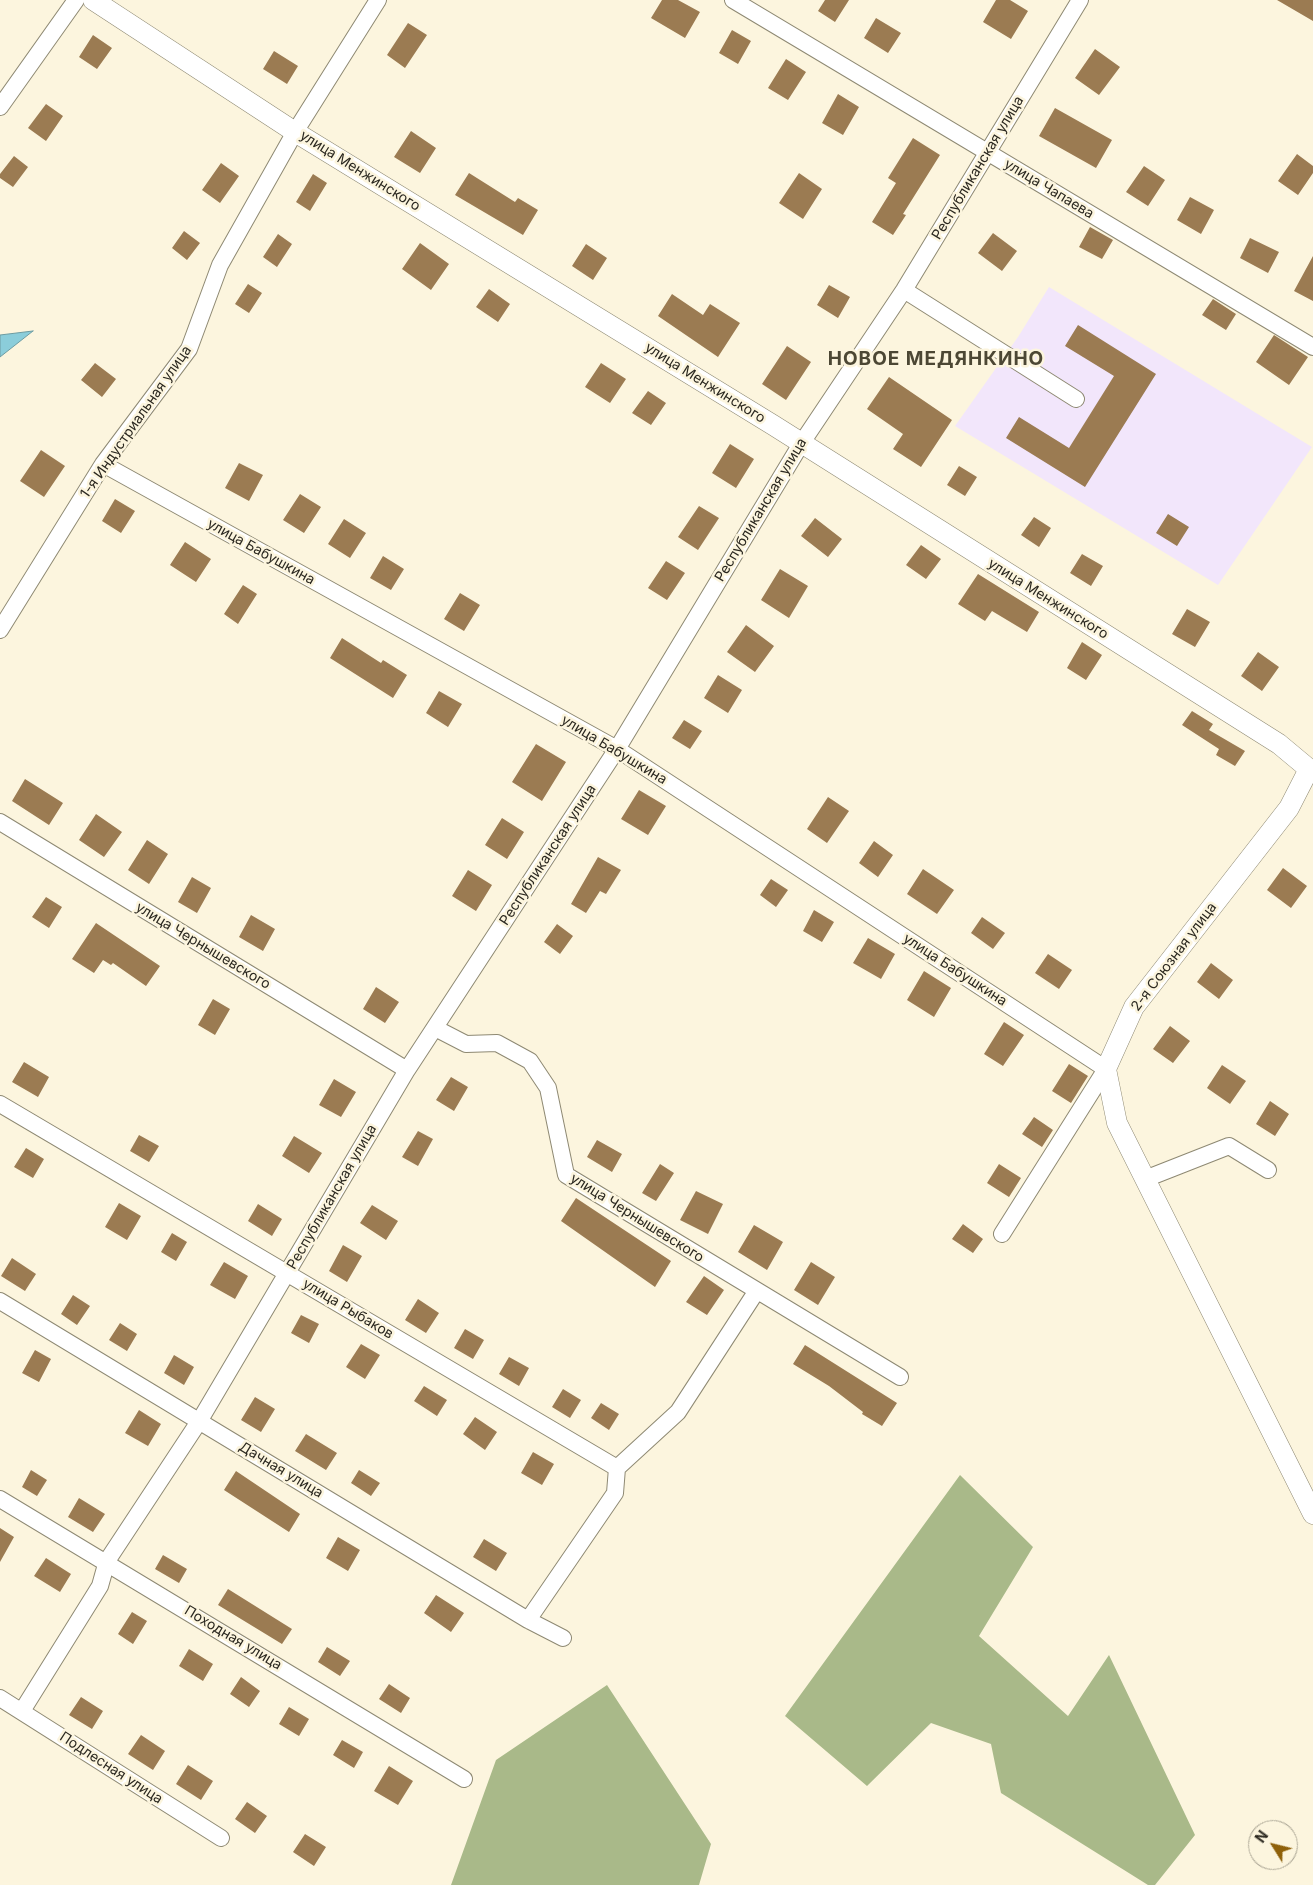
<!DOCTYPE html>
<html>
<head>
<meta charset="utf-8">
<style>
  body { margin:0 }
  #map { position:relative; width:1313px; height:1885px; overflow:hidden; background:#fcf5de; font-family:Inter,sans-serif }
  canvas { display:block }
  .north { position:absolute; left:1248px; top:1820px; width:50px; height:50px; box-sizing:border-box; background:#fcf5de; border:1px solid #a8a392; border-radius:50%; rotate:306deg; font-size:14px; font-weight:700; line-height:20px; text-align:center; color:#2b2820 }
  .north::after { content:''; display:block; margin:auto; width:18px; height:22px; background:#8f610a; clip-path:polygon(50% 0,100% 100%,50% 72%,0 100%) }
</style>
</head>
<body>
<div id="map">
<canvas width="1313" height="1885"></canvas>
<div class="north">N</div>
</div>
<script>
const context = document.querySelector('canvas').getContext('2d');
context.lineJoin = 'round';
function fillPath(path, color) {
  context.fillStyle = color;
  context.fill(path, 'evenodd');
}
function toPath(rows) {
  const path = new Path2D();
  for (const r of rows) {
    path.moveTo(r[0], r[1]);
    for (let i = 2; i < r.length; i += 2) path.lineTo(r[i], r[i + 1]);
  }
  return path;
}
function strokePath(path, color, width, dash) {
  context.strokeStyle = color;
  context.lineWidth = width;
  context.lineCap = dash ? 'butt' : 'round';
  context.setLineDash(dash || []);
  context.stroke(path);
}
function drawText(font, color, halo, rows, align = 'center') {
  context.font = font + ' Inter,sans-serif';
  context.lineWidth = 5;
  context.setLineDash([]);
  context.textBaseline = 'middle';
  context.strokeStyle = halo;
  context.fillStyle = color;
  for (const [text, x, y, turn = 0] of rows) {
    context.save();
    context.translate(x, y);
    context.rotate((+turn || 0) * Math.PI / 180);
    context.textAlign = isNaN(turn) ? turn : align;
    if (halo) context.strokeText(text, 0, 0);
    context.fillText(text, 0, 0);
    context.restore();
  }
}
const education = toPath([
  [1049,287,1312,447,1218,585,955,426,1018,337]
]);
const forest = toPath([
  [960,1475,1033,1547,979,1636,1068,1716,1109,1655,1195,1835,1155,1885,1148,1885,1001,1793,991,1744,931,1723,867,1786,785,1716],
  [607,1685,711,1844,699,1885,451,1885,496,1760]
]);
const water = toPath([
  [33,331,0,357,0,335,33,331]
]);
const building = toPath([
  [662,0,678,0,700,12,685,38,651,18],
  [825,0,849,0,835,22,818,11],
  [996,0,1010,0,1028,11,1011,39,983,22],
  [1277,0,1313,0,1313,21],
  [876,18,901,33,888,53,864,38],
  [408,23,427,35,405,68,387,55],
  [732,30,751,41,738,64,719,53],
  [93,35,112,48,97,69,79,57],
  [1095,49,1120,67,1099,95,1075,78],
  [274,51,298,66,287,84,263,69],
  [786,59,806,72,788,100,768,88],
  [838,94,859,107,843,135,822,123],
  [46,104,63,116,46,141,28,128],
  [1055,108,1112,140,1096,168,1039,136],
  [411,131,436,148,420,173,394,157],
  [913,138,940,155,903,214,906,215,893,235,872,222,896,183,888,178],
  [1297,154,1313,166,1313,173,1298,195,1278,181],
  [14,156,28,167,13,187,0,178,0,174],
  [221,163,239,176,220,203,202,190],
  [1144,166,1165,180,1148,206,1126,192],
  [469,173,515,202,518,198,538,210,523,235,455,195],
  [799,173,822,189,803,219,779,203],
  [313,174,327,183,310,211,296,202],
  [1190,197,1214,210,1201,234,1177,220],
  [1090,227,1113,240,1102,259,1079,247],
  [184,231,200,243,187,260,172,248],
  [993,233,1017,251,1002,271,978,253],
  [278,234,292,244,277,267,263,257],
  [1250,238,1279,252,1268,273,1240,258],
  [420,243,449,264,431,290,402,269],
  [586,244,607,258,593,280,572,266],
  [1313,256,1313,301,1294,291],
  [248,284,262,293,249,313,235,304],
  [829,285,850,297,838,318,817,305],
  [489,289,510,304,498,322,476,307],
  [672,294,703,315,710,304,740,323,718,357,658,316],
  [1213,299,1236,314,1226,330,1202,315],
  [1078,325,1156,374,1085,487,1006,438,1019,417,1069,448,1114,376,1065,346],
  [1274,335,1308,357,1289,385,1256,362],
  [787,346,811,362,786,400,762,384],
  [95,363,116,379,102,397,81,380],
  [601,363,626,379,610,403,585,387],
  [889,377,952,420,921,467,893,449,903,434,867,409],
  [648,391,666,403,651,425,632,413],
  [730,444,754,459,736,488,712,473],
  [41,450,65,466,44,497,20,481],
  [239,463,263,475,249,501,225,488],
  [959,466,977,477,965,496,947,485],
  [300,494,321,507,304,533,283,520],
  [115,499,135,511,121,533,102,521],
  [699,506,719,518,698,550,678,537],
  [1168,514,1189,527,1177,546,1156,533],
  [1034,517,1051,528,1039,547,1021,535],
  [815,518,842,539,828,557,801,536],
  [344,519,366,533,350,558,328,544],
  [185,542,211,559,196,582,170,565],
  [921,545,941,559,926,579,906,565],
  [1082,554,1103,566,1091,586,1070,573],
  [383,556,404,569,391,590,370,578],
  [666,561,685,573,667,600,648,588],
  [780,569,808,586,789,618,761,600],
  [978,574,1039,612,1027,632,992,611,985,621,958,604],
  [243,585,257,594,238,624,224,614],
  [460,593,480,605,464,631,444,619],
  [1187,609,1210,622,1195,647,1172,634],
  [746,625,774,646,755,672,727,652],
  [342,638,381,663,383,660,407,675,393,698,330,658],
  [1082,642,1102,655,1086,680,1067,668],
  [1258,652,1279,667,1262,691,1241,676],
  [718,675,742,690,728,713,704,698],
  [439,691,462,704,448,727,426,713],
  [1192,711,1213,724,1209,730,1245,751,1235,766,1216,755,1219,749,1182,725],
  [684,720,702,731,690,749,672,738],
  [536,744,566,762,542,801,512,782],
  [25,779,63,803,49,825,12,801],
  [639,790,666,806,648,835,621,819],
  [828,797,849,811,827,843,807,829],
  [96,814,122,832,104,857,79,840],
  [502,818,524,832,507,859,485,845],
  [147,840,168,854,149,884,128,870],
  [874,841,893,855,878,877,859,863],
  [598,857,621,870,606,894,600,891,586,913,571,904],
  [1283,868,1307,886,1291,908,1267,890],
  [923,869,954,890,937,914,907,894],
  [468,870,492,885,476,911,452,896],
  [192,877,211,888,197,913,178,902],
  [771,879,788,890,776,907,760,895],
  [46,897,62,907,49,928,32,917],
  [814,910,834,922,822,942,803,931],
  [251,915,275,929,263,951,239,937],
  [982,917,1005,933,993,949,971,933],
  [96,923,160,966,146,986,113,963,111,965,103,960,94,973,72,959],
  [557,924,573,936,560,954,544,942],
  [868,938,895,954,881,979,853,963],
  [1048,954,1072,970,1059,989,1035,973],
  [1211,963,1233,980,1219,999,1197,982],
  [924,971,951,988,934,1017,907,1000],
  [376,987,399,1002,385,1023,363,1009],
  [213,999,230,1009,215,1035,198,1025],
  [1004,1022,1024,1035,1003,1066,984,1054],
  [1170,1026,1190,1041,1173,1063,1153,1049],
  [24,1062,49,1077,38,1097,12,1082],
  [1069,1064,1088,1076,1071,1103,1052,1091],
  [1222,1065,1246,1081,1230,1104,1207,1088],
  [451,1077,468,1087,454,1111,436,1100],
  [334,1079,356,1092,341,1117,319,1105],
  [1270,1101,1289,1114,1275,1136,1256,1124],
  [1034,1117,1053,1130,1042,1147,1022,1134],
  [418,1131,433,1139,418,1166,402,1157],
  [139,1135,159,1146,149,1162,130,1151],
  [294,1136,322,1153,309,1173,282,1156],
  [597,1140,622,1154,612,1172,587,1157],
  [26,1148,44,1159,33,1178,14,1167],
  [660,1164,674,1173,656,1201,642,1193],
  [999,1164,1021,1178,1009,1197,987,1183],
  [696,1191,723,1204,708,1234,680,1220],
  [576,1198,671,1261,655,1287,561,1221],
  [119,1203,141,1216,127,1240,105,1227],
  [258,1204,282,1219,272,1236,248,1221],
  [372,1205,398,1221,386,1240,360,1223],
  [963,1224,983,1239,973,1253,952,1239],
  [754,1225,783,1242,767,1270,738,1252],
  [172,1233,187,1242,176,1261,161,1252],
  [343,1245,362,1256,347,1282,329,1271],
  [12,1258,36,1274,25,1291,1,1276],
  [224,1262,248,1276,235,1299,210,1285],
  [811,1262,835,1277,818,1305,794,1290],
  [704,1276,724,1290,707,1315,686,1302],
  [73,1295,90,1306,77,1325,61,1314],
  [418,1299,439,1313,426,1333,405,1320],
  [301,1315,319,1324,309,1343,291,1333],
  [120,1323,137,1334,127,1351,109,1340],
  [465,1329,484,1340,473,1359,454,1348],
  [361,1344,380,1355,365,1379,346,1367],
  [805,1345,897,1403,882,1426,862,1414,863,1412,829,1386,793,1364],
  [35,1350,51,1359,39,1382,22,1373],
  [174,1355,194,1367,184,1385,164,1373],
  [509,1357,529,1368,519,1386,499,1374],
  [424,1386,447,1400,437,1416,414,1401],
  [563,1389,581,1400,570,1418,552,1407],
  [255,1397,275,1409,261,1432,241,1420],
  [601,1403,619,1414,609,1430,591,1418],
  [139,1410,161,1424,148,1446,125,1433],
  [475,1417,497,1432,485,1450,463,1434],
  [306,1434,337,1453,326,1470,295,1451],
  [533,1452,554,1464,542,1485,521,1473],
  [31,1470,47,1480,37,1496,22,1487],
  [359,1470,380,1483,371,1496,351,1483],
  [236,1471,300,1514,289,1532,224,1490],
  [79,1498,105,1514,93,1532,68,1517],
  [0,1528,14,1537,0,1562],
  [338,1537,360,1550,348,1571,326,1558],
  [484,1539,507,1553,496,1571,473,1557],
  [163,1555,187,1569,179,1583,155,1569],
  [46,1558,71,1574,60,1592,34,1576],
  [228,1589,292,1629,282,1644,218,1605],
  [436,1595,464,1613,451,1632,424,1613],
  [132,1612,147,1621,133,1644,118,1634],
  [327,1647,350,1661,340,1676,318,1662],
  [189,1649,213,1664,203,1681,179,1666],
  [241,1677,260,1691,249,1707,230,1694],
  [389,1684,410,1698,401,1713,379,1699],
  [81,1697,103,1711,92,1729,69,1715],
  [289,1707,309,1719,299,1736,279,1724],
  [141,1735,165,1751,153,1770,128,1754],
  [342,1740,363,1752,354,1768,333,1755],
  [188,1765,213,1781,201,1800,176,1784],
  [389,1766,413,1781,398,1805,374,1791],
  [247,1802,267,1816,255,1833,235,1819],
  [305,1834,326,1847,314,1866,293,1852]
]);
const minor = toPath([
  [733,0,1313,347],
  [0,107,76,0],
  [904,290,1076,399],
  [103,464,617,749,1106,1069,1002,1234],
  [0,630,103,464,189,349,220,265,295,132,378,0],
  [0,822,407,1070],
  [435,1028,466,1044,497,1043,530,1061,548,1088,566,1175,900,1377],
  [0,1104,617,1468],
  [1145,1179,1229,1146,1268,1170],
  [0,1301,528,1620,563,1638],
  [0,1499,464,1779],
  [528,1620,615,1493,617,1468,678,1412,756,1292],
  [0,1698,221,1838],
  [22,1711,100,1586,107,1561,200,1420,407,1070,617,749,801,444,904,290,1080,0]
]);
const major = toPath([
  [93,0,295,132,773,425,1279,744,1309,769,1289,808,1134,1007,1106,1069,1117,1123,1313,1514]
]);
const streetNames = [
  ["Республиканская улица",978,168,-59],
  ["улица Менжинского",360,171,32],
  ["улица Чапаева",1049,189,31],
  ["улица Менжинского",705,383,32],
  ["1-я Индустриальная улица",136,422,-55],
  ["Республиканская улица",761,510,-59],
  ["улица Бабушкина",261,552,29],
  ["улица Менжинского",1048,599,32],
  ["улица Бабушкина",614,750,31],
  ["Республиканская улица",548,855,-57],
  ["улица Чернышевского",203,946,31],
  ["2-я Союзная улица",1174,957,-53],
  ["улица Бабушкина",955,970,33],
  ["Республиканская улица",332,1197,-60],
  ["улица Чернышевского",637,1218,32],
  ["улица Рыбаков",348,1309,31],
  ["Дачная улица",281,1470,31],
  ["Походная улица",233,1638,31],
  ["Подлесная улица",111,1768,33]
];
const districtNames = [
  ["НОВОЕ МЕДЯНКИНО",936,359]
];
fillPath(education, '#f2e6fb');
fillPath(forest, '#a9b989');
fillPath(water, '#8bcdda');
strokePath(water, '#6e9ca2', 1);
fillPath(building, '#9b7b52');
strokePath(minor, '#8e8973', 18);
strokePath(major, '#8e8973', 21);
strokePath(minor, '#fff', 16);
strokePath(major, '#fff', 20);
drawText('14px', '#2b2820', '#fcf5de', streetNames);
context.letterSpacing = '1px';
drawText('bold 19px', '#4c4734', '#fcf5de', districtNames);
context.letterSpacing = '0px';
</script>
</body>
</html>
